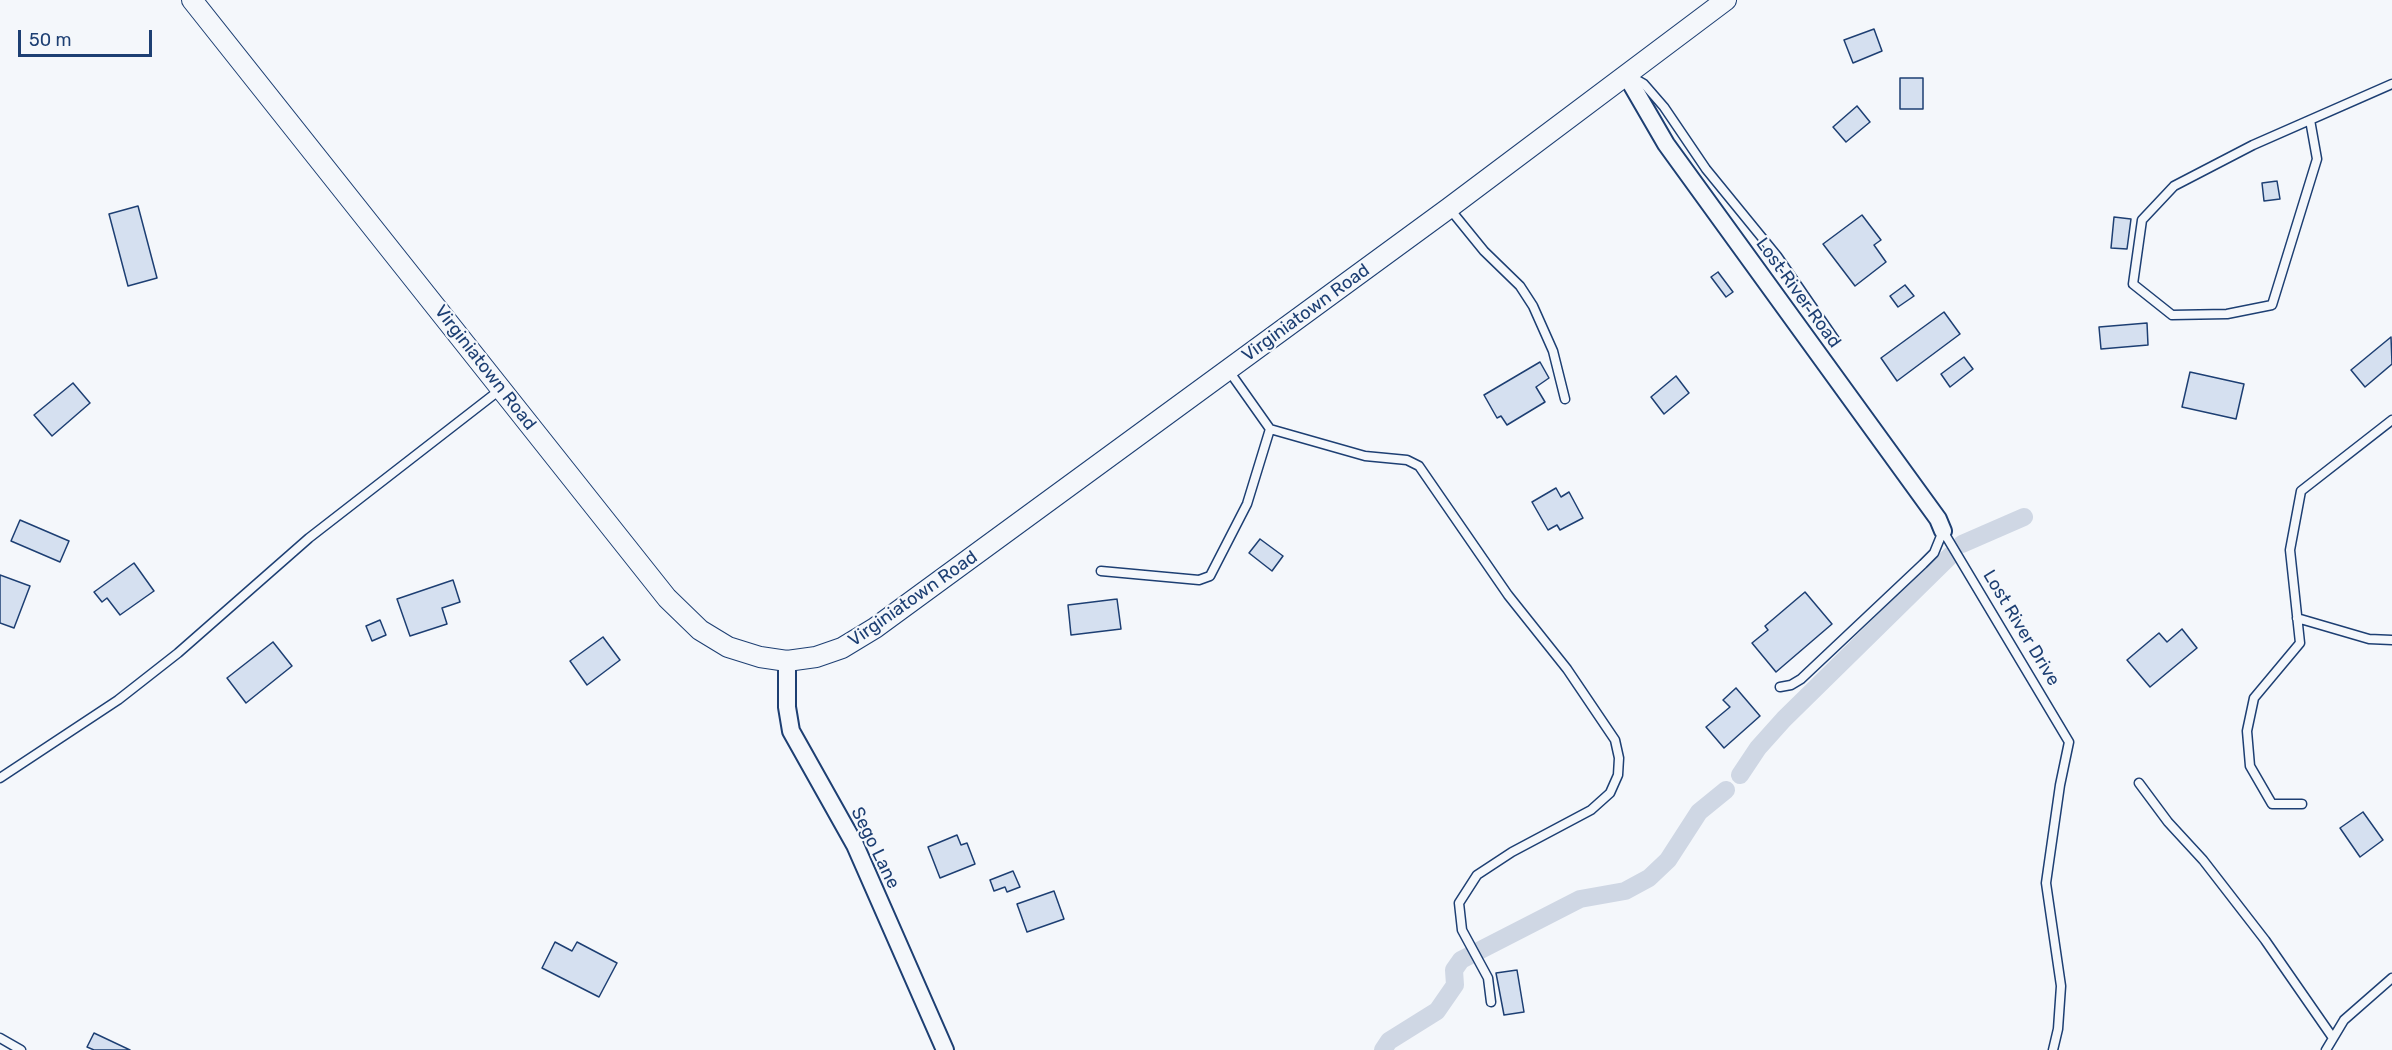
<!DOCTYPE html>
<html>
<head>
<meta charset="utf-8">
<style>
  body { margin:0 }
  #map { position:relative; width:2392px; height:1050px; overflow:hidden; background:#f4f7fb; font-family:Rubik,sans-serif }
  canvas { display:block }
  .scale { position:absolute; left:18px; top:30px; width:134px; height:27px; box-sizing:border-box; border:3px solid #1d3f73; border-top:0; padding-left:8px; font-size:18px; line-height:21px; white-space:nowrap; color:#1d3f73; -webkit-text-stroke:4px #f4f7fb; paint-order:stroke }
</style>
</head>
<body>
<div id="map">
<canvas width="2392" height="1050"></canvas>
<div class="scale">50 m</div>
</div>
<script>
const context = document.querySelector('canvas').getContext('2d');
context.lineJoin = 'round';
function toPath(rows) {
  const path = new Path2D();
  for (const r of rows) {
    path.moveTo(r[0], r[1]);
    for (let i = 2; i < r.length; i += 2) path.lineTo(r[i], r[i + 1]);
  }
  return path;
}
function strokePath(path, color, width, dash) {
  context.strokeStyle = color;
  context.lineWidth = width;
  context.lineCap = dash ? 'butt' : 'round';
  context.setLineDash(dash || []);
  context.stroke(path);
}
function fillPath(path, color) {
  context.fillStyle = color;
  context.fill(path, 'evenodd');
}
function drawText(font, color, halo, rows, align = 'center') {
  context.font = font + ' Rubik,sans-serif';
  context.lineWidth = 4.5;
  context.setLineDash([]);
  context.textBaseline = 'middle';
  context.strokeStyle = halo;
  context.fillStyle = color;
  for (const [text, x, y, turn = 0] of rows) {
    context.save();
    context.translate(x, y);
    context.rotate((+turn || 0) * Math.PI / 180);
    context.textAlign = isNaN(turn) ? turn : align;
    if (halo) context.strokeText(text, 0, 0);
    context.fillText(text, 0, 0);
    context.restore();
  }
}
const canal = toPath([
  [1962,544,2024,517],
  [1740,775,1758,748,1784,719,1951,555],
  [1383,1050,1389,1041,1437,1011,1455,985,1454,970,1461,960,1580,899,1625,891,1649,878,1668,860,1699,812,1726,790]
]);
const building = toPath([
  [1874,29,1882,51,1853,63,1844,40,1874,29],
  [1900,78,1923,78,1923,109,1900,109,1900,78],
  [1857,106,1870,122,1846,142,1833,127,1857,106],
  [2277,181,2280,199,2264,201,2262,183,2277,181],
  [138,206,157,278,128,286,109,214,138,206],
  [1862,215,1881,240,1874,245,1886,262,1855,286,1823,244,1862,215],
  [2114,217,2131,219,2127,249,2111,248,2114,217],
  [1718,272,1733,292,1726,297,1711,277,1718,272],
  [1905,285,1914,296,1898,307,1890,296,1905,285],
  [1944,312,1960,334,1897,381,1881,358,1944,312],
  [2147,323,2148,345,2101,349,2099,327,2147,323],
  [2391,337,2392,364,2365,387,2351,370,2391,337],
  [1964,357,1973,369,1950,387,1941,374,1964,357],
  [1540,362,1549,378,1536,387,1545,402,1507,425,1501,416,1497,418,1484,395,1540,362],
  [2190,372,2244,384,2236,419,2182,407,2190,372],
  [1676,376,1689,393,1664,414,1651,397,1676,376],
  [73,383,90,403,52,436,34,415,73,383],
  [1556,488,1561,497,1569,492,1583,518,1560,530,1557,525,1548,530,1532,502,1556,488],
  [20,520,69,541,60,562,11,541,20,520],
  [1260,539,1283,556,1272,571,1249,553,1260,539],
  [134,563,154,591,120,615,107,598,102,602,94,592,134,563],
  [0,575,30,586,14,628,0,623,0,575],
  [453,580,460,602,442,608,447,624,410,636,397,599,453,580],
  [1805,592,1832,624,1776,672,1752,643,1768,630,1765,626,1805,592],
  [1117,599,1121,629,1071,635,1068,605,1117,599],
  [380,620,386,635,372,641,366,626,380,620],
  [2182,629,2197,648,2150,687,2127,660,2159,633,2167,642,2182,629],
  [603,637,620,660,587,685,570,661,603,637],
  [273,642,292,666,246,703,227,678,273,642],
  [1736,688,1760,716,1724,748,1706,727,1730,707,1723,700,1736,688],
  [2363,812,2383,840,2360,857,2340,828,2363,812],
  [957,835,961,845,967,843,975,864,940,878,928,847,957,835],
  [1013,871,1020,887,1007,892,1005,887,994,891,990,880,1013,871],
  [1054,891,1064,919,1027,932,1017,904,1054,891],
  [555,942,572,951,577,942,617,963,599,997,542,968,555,942],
  [1517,970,1524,1012,1504,1015,1496,973,1517,970],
  [94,1033,130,1050,94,1050,87,1047,94,1033]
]);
const service = toPath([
  [1630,76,1644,84,1664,107,1706,169,1777,256,1835,340],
  [2310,120,2317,159,2272,305,2227,314,2172,315,2133,284,2142,220,2174,186,2253,145,2392,84],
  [1449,208,1484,251,1520,286,1533,306,1553,351,1565,399],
  [1229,371,1270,429,1365,456,1407,460,1419,466,1508,595,1567,669,1615,740,1619,758,1618,775,1610,793,1591,810,1512,852,1477,875,1459,903,1462,930,1488,978,1491,1002],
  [1943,531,2069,742,2060,785,2046,883,2061,986,2058,1029,2053,1050],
  [1101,571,1199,580,1210,576,1247,504,1270,429],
  [2297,618,2369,639,2392,640],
  [1780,687,1791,685,1801,679,1923,564,1934,553,1943,531],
  [0,778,118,700,178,653,309,538,501,389],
  [2139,783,2168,822,2203,860,2265,940,2333,1038],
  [2302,804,2272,804,2250,766,2247,731,2254,698,2300,643,2290,550,2301,491,2392,420],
  [0,1038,21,1050],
  [2326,1050,2344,1020,2392,978]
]);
const minor = toPath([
  [1626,75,1666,144,1938,519,1943,531],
  [787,661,787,707,791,731,855,845,945,1050]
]);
const tertiary = toPath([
  [192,0,667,598,700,630,728,647,760,657,787,661,816,657,842,648,875,628,1449,208,1726,0]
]);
const streetNames = [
  ["Lost River Road",1798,293,54],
  ["Virginiatown Road",1306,313,-36],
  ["Virginiatown Road",485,368,52],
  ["Virginiatown Road",913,599,-35],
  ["Lost River Drive",2021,628,59],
  ["Sego Lane",875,848,64]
];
strokePath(canal, '#cfd7e4', 18);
fillPath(building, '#d5e0f0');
strokePath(building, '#1d3f73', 1.5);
strokePath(service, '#1d3f73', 11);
strokePath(minor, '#1d3f73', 20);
strokePath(tertiary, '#1d3f73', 22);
strokePath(service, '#f4f7fb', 8);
strokePath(minor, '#f4f7fb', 16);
strokePath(tertiary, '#f4f7fb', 20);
drawText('18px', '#1d3f73', '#f4f7fb', streetNames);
</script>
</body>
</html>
